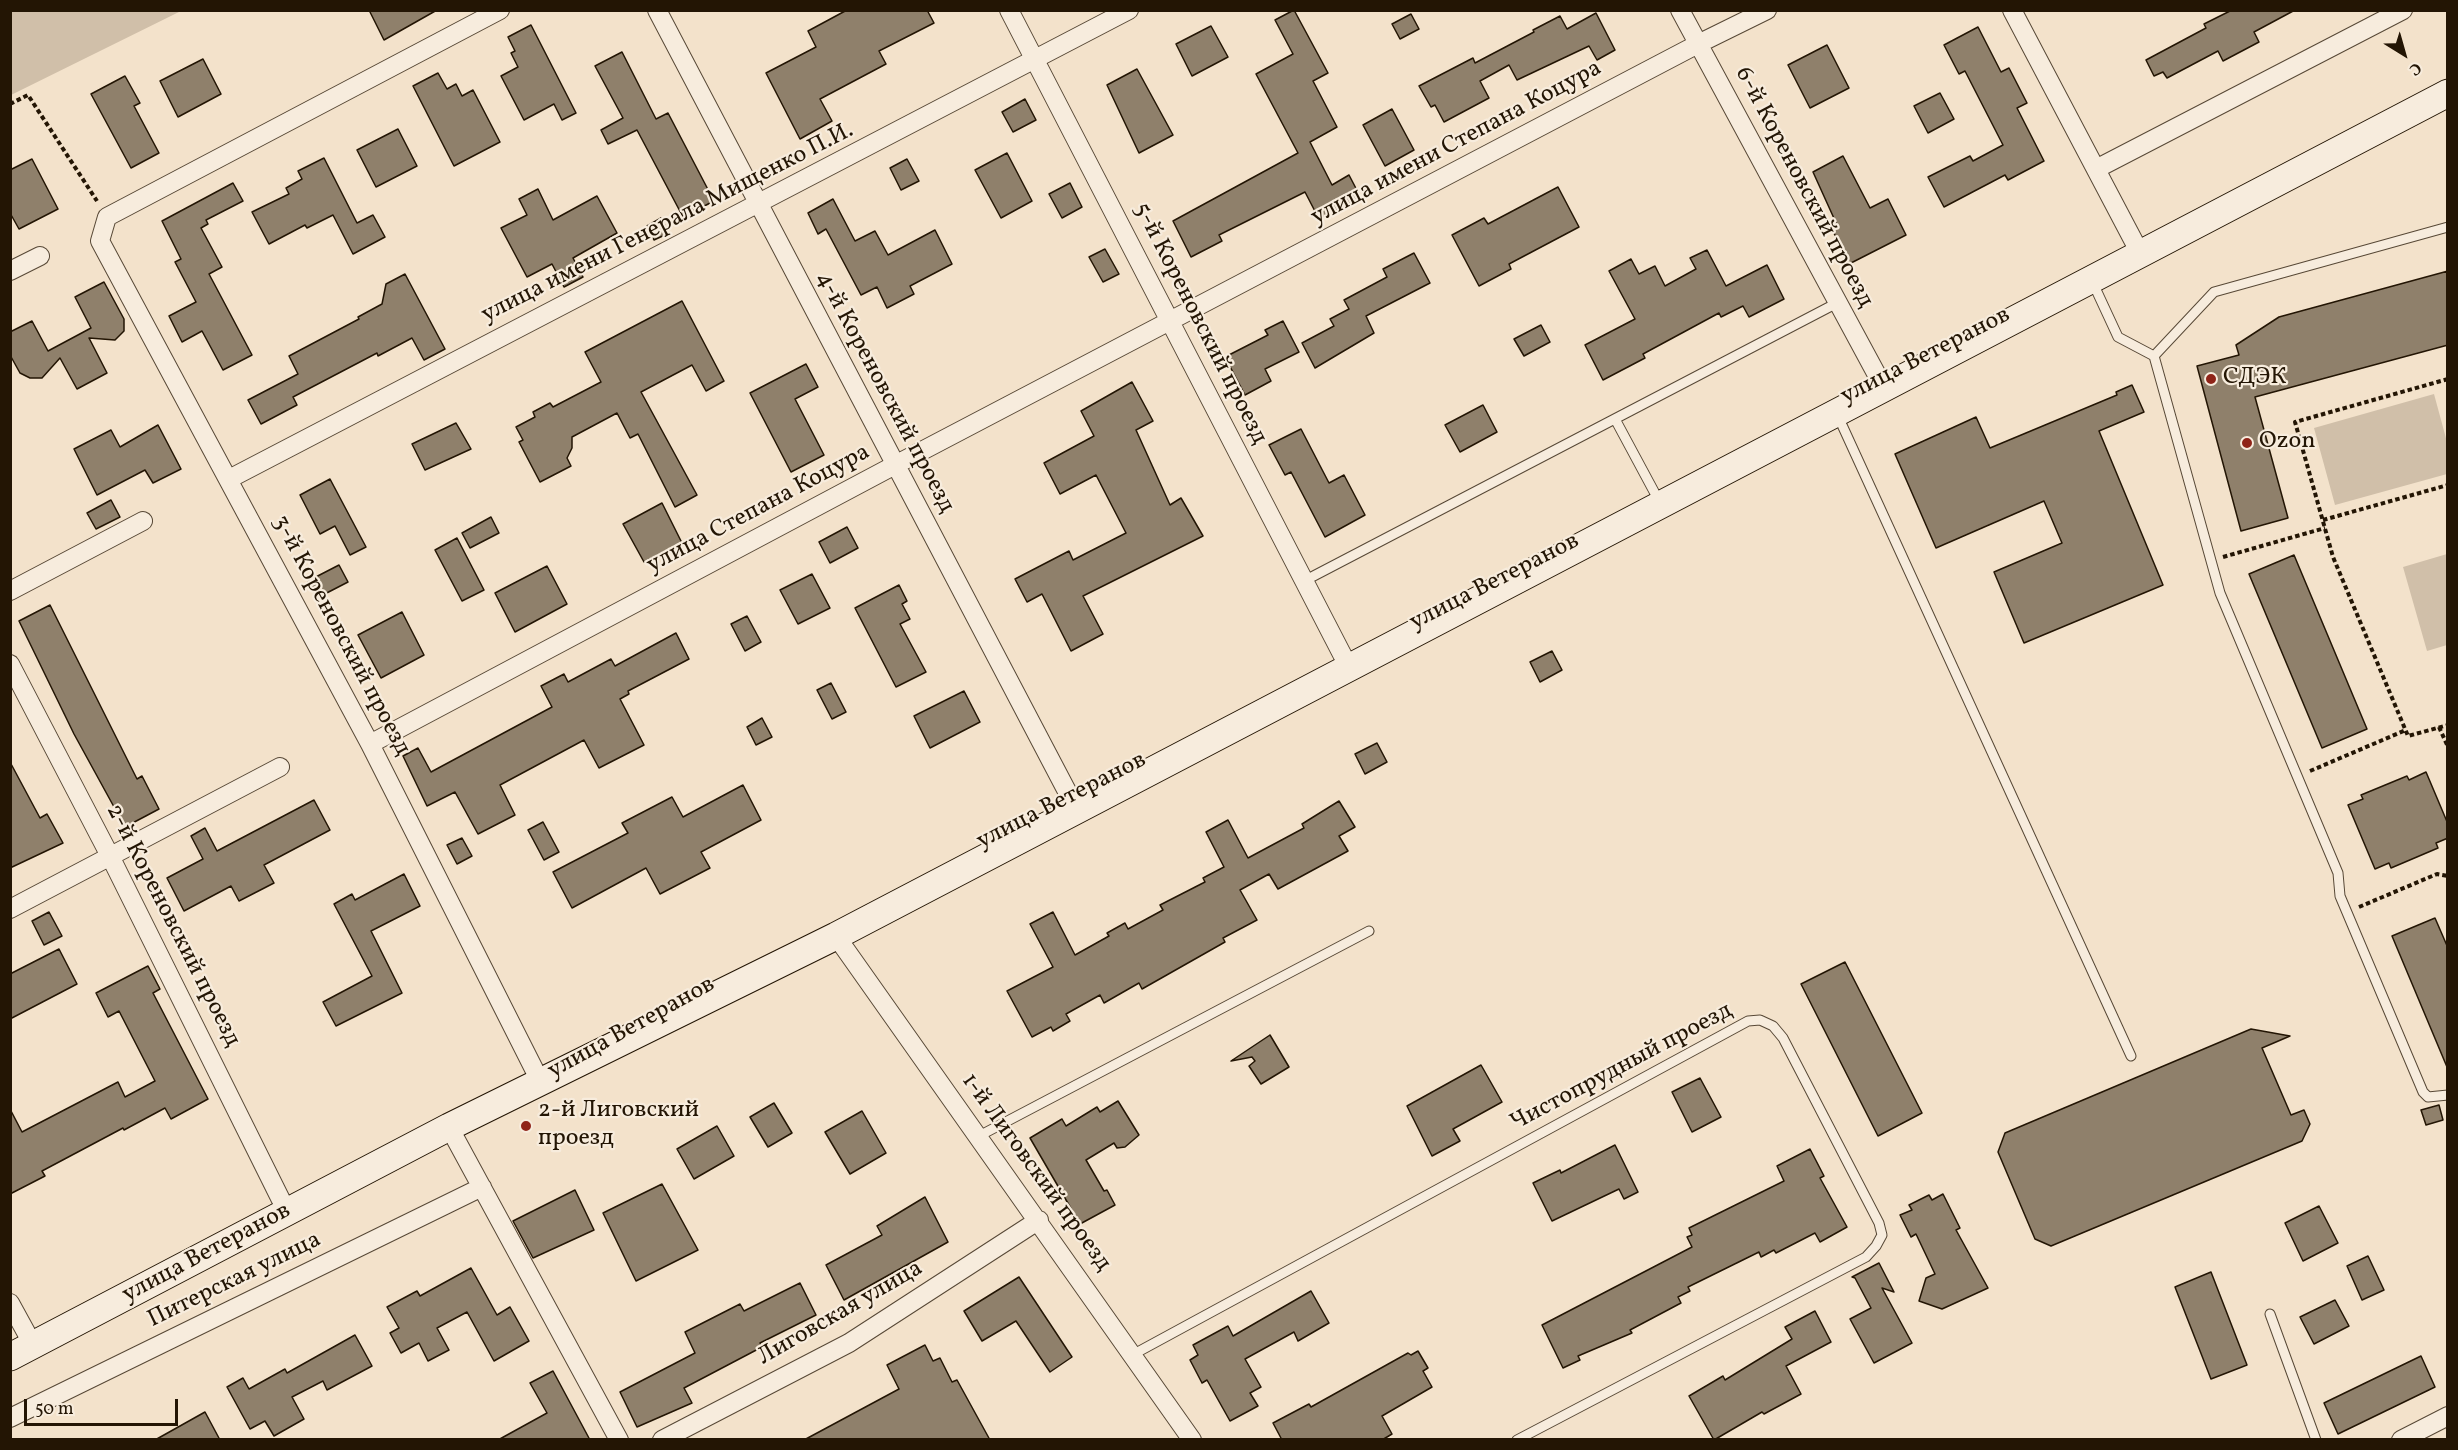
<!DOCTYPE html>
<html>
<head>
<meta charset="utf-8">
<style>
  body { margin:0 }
  #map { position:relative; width:2458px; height:1450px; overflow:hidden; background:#f3e2cb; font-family:Vollkorn,serif }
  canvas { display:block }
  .frame { position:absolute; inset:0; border:12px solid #231504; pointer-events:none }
  .north { position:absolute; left:2374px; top:24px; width:60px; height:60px; -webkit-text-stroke:4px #f7ecdd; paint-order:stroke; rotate:143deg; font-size:16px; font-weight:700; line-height:24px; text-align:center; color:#231504 }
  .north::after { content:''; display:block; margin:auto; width:21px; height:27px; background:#231504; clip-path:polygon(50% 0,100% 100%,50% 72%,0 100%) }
  .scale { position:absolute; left:24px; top:1399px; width:154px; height:27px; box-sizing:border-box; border:3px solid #231504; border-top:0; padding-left:8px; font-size:18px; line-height:21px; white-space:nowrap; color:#231504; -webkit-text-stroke:4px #f7ecdd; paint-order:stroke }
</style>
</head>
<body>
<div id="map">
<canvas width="2458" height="1450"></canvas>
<div class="frame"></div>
<div class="north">С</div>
<div class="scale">50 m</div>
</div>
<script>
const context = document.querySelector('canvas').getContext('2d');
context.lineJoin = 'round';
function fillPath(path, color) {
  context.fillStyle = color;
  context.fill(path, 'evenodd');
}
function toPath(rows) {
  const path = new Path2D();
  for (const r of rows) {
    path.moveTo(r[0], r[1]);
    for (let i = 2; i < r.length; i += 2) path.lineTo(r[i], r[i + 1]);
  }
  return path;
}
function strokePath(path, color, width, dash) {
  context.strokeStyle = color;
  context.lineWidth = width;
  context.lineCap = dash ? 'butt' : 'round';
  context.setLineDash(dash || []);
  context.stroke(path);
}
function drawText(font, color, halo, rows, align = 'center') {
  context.font = font + ' Vollkorn,serif';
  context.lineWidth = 4.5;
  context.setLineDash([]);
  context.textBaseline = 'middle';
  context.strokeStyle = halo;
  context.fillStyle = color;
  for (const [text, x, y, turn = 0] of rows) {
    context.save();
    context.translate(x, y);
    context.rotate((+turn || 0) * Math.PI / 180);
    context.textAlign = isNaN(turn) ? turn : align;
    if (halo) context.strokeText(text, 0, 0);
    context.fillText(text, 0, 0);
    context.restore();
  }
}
const green = toPath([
  [11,10,181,10,181,11,11,95],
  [2434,394,2447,442,2447,474,2335,505,2314,428],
  [2447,554,2447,645,2427,651,2403,567]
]);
const building = toPath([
  [369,10,437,10,384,40,369,10],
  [847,10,927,10,934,23,879,51,886,64,820,99,832,121,800,139,766,73,816,47,808,31,847,10],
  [1294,10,1328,73,1313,81,1337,127,1310,142,1332,185,1349,175,1361,198,1319,219,1305,192,1219,235,1222,241,1191,257,1173,221,1298,153,1256,74,1293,54,1275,20,1294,10],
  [2232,10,2295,10,2254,32,2259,42,2223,61,2218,51,2167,78,2163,72,2154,76,2146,60,2206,28,2204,24,2232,10],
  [1596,13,1615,50,1597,60,1589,46,1517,80,1509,65,1480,81,1489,98,1444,122,1435,105,1431,107,1419,86,1473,58,1475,63,1534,32,1533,30,1560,16,1567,29,1596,13],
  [1411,14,1419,29,1400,39,1392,24,1411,14],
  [531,25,576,113,562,120,554,104,524,120,501,76,518,67,511,53,515,51,508,37,531,25],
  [1211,26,1228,57,1192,76,1176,44,1211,26],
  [1978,27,2001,72,2009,68,2027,103,2017,108,2044,161,2008,180,2005,175,1944,207,1928,177,1970,156,1973,161,2003,145,1965,71,1959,74,1944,45,1978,27],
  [1827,45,1849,88,1810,108,1788,65,1827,45],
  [622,52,656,119,668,113,714,201,683,217,637,130,608,144,601,130,623,118,595,66,622,52],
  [203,59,221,94,178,117,160,81,203,59],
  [1137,69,1173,135,1139,153,1107,85,1137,69],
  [438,73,447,89,456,84,462,96,473,90,500,142,454,166,413,86,438,73],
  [125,76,140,103,134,106,159,153,131,168,91,94,125,76],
  [1940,93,1954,119,1928,133,1914,106,1940,93],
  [1025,99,1036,120,1013,132,1002,112,1025,99],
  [1392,109,1414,150,1385,166,1363,125,1392,109],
  [398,129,417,166,376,187,357,150,398,129],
  [1007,153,1032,201,1001,218,975,170,1007,153],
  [1843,156,1870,208,1888,199,1906,235,1849,264,1831,227,1837,225,1813,172,1843,156],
  [324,158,357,223,373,215,385,237,353,254,333,215,307,228,305,225,269,244,252,212,289,194,286,188,302,179,298,171,324,158],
  [32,159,58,209,19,229,10,213,10,170,32,159],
  [907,159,919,181,901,190,890,168,907,159],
  [233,183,243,201,206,220,208,224,201,228,222,267,209,274,252,355,223,370,202,331,182,342,169,316,196,302,175,262,181,259,162,221,233,183],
  [1070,183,1082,207,1062,218,1049,194,1070,183],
  [1558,187,1579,227,1509,264,1511,269,1479,286,1452,235,1484,218,1488,224,1558,187],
  [538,189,553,220,597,196,617,233,573,258,583,277,564,287,552,264,527,277,501,228,527,215,519,199,538,189],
  [833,199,855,241,875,231,888,255,935,230,952,264,910,286,914,294,887,308,877,287,861,295,826,229,818,234,808,213,833,199],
  [661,218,669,233,654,240,647,226,661,218],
  [1105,249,1119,274,1103,282,1089,257,1105,249],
  [1707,250,1726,286,1767,265,1784,299,1749,317,1743,306,1721,317,1719,313,1643,354,1645,358,1603,380,1585,345,1635,319,1609,271,1631,259,1639,274,1655,266,1665,286,1696,269,1690,258,1707,250],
  [1414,253,1430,283,1366,316,1374,333,1315,368,1302,343,1334,326,1330,319,1349,309,1344,300,1387,277,1383,269,1414,253],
  [2448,271,2448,345,2255,397,2288,518,2241,531,2197,366,2239,355,2236,345,2279,317,2448,271],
  [405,274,445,349,424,360,412,338,378,356,377,353,293,397,297,405,261,424,248,400,298,374,289,356,359,319,358,317,382,304,386,284,405,274],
  [104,282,124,319,124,331,115,340,89,338,107,373,77,389,60,358,42,378,30,378,20,373,10,355,10,332,32,321,48,351,91,328,75,297,104,282],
  [682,301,724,381,706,391,692,365,641,392,697,495,675,507,638,434,630,438,617,413,572,437,572,448,567,458,571,466,540,482,519,442,523,440,516,427,535,417,533,412,550,403,553,407,601,382,585,352,682,301],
  [1283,321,1299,352,1265,369,1271,381,1245,395,1225,357,1268,335,1265,330,1283,321],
  [1541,325,1550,342,1524,356,1514,339,1541,325],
  [806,364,818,387,795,399,824,455,791,472,750,393,806,364],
  [1132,382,1153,421,1136,430,1170,505,1181,498,1203,536,1083,596,1103,634,1071,651,1042,594,1027,602,1015,579,1069,551,1073,560,1126,533,1096,475,1060,494,1044,463,1094,436,1081,411,1132,382],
  [2132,385,2144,412,2099,431,2163,585,2024,643,1994,572,2062,543,2044,501,1936,548,1895,454,1976,417,1990,448,2117,395,2116,392,2132,385],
  [1483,405,1497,432,1460,452,1445,425,1483,405],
  [456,423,471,449,425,470,412,444,456,423],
  [158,425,181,469,153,483,145,470,97,495,74,449,111,430,120,447,158,425],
  [1301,429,1329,483,1344,475,1365,515,1325,537,1291,472,1285,475,1269,445,1301,429],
  [330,479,366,547,350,555,335,526,320,534,300,495,330,479],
  [111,500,120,517,96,529,87,513,111,500],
  [662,503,682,543,644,562,623,524,662,503],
  [491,517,499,533,470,548,462,533,491,517],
  [847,527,858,548,830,563,819,542,847,527],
  [457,538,484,590,462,601,435,550,457,538],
  [2294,555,2367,729,2322,748,2249,574,2294,555],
  [339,565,348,582,317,598,308,581,339,565],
  [547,566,567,604,515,632,495,593,547,566],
  [812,574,830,608,798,624,780,590,812,574],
  [899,585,907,601,902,604,910,619,900,624,926,672,896,687,855,608,899,585],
  [50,605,137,779,142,776,159,809,125,827,74,734,19,621,50,605],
  [402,612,424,655,381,678,358,635,402,612],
  [747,616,761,642,745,651,731,624,747,616],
  [676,633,689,659,628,691,629,694,620,699,644,745,599,768,584,740,500,785,515,815,478,834,455,792,427,806,403,756,418,748,431,772,552,707,541,686,564,674,568,682,611,659,615,666,676,633],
  [1552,651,1562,670,1540,682,1530,662,1552,651],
  [831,683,846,712,832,719,817,690,831,683],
  [964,691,980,722,930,748,914,716,964,691],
  [762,718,772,737,756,745,747,727,762,718],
  [1377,743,1387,762,1365,774,1355,754,1377,743],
  [10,762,40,818,47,814,63,843,10,868,10,762],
  [2426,772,2448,824,2448,838,2436,843,2438,848,2391,868,2389,863,2375,869,2348,805,2363,799,2361,795,2407,776,2409,780,2426,772],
  [743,785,761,820,701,852,710,868,660,894,646,868,572,908,553,872,628,833,622,823,672,797,683,817,743,785],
  [314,800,330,830,264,865,274,883,239,901,231,886,184,911,167,878,203,859,191,836,205,828,217,851,314,800],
  [1339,801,1355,827,1339,836,1348,851,1278,889,1269,874,1240,890,1257,920,1223,938,1225,942,1142,989,1139,983,1104,1003,1100,995,1066,1014,1070,1021,1053,1031,1051,1027,1032,1037,1007,991,1053,967,1030,924,1053,912,1075,955,1109,936,1107,933,1125,923,1128,929,1163,910,1160,905,1205,882,1203,878,1224,867,1206,832,1228,820,1248,858,1304,828,1302,824,1339,801],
  [543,822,559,852,544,860,528,830,543,822],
  [462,838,472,856,457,864,447,845,462,838],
  [404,874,420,906,371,931,402,993,336,1026,323,1002,372,976,334,904,352,894,355,900,404,874],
  [49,912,62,936,44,945,32,921,49,912],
  [2435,918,2448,948,2447,1067,2392,936,2435,918],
  [59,949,77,984,10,1019,10,974,59,949],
  [1845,962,1922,1113,1878,1136,1801,984,1845,962],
  [148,966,160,989,153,993,208,1099,171,1119,165,1108,124,1130,123,1128,42,1171,45,1176,10,1194,10,1109,22,1132,118,1082,125,1097,155,1081,119,1011,108,1017,96,993,148,966],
  [2251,1029,2290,1036,2262,1048,2291,1115,2304,1110,2310,1124,2302,1141,2051,1246,2035,1239,1998,1152,2005,1133,2251,1029],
  [1270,1035,1289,1067,1261,1084,1249,1066,1255,1061,1252,1057,1231,1061,1270,1035],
  [1481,1065,1502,1102,1453,1129,1460,1141,1432,1156,1407,1106,1481,1065],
  [1700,1078,1721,1117,1692,1132,1672,1092,1700,1078],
  [1118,1101,1139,1135,1125,1147,1117,1148,1114,1143,1086,1160,1104,1191,1107,1190,1115,1205,1080,1224,1030,1138,1062,1119,1066,1126,1097,1107,1100,1112,1118,1101],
  [774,1103,792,1133,768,1147,750,1117,774,1103],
  [2439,1105,2443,1120,2426,1125,2421,1110,2439,1105],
  [862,1111,886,1153,850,1174,825,1132,862,1111],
  [717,1126,734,1156,694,1179,677,1149,717,1126],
  [1615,1145,1638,1192,1624,1199,1619,1189,1552,1221,1533,1183,1560,1170,1561,1173,1615,1145],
  [1810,1149,1824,1176,1820,1178,1847,1227,1820,1242,1815,1233,1776,1253,1774,1250,1761,1257,1759,1252,1688,1287,1690,1291,1678,1297,1681,1303,1630,1330,1632,1333,1578,1356,1580,1360,1563,1368,1542,1325,1692,1247,1687,1237,1692,1235,1689,1228,1784,1181,1777,1166,1810,1149],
  [662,1184,698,1250,636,1281,603,1213,662,1184],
  [575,1190,594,1230,533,1258,513,1221,575,1190],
  [1943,1194,1960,1228,1956,1230,1988,1288,1942,1309,1919,1301,1926,1278,1935,1274,1916,1234,1911,1237,1900,1215,1912,1210,1909,1205,1929,1195,1932,1200,1943,1194],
  [925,1197,948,1242,844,1300,826,1265,882,1235,877,1226,925,1197],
  [2319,1206,2338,1243,2303,1261,2285,1223,2319,1206],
  [2368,1256,2384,1290,2362,1300,2347,1266,2368,1256],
  [1879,1263,1894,1292,1882,1288,1912,1343,1874,1363,1850,1319,1871,1308,1855,1278,1852,1277,1879,1263],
  [471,1268,497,1315,510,1307,529,1341,494,1361,467,1312,437,1328,449,1350,428,1361,419,1343,401,1353,390,1333,399,1328,387,1307,417,1291,420,1296,471,1268],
  [2211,1272,2247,1365,2211,1379,2175,1287,2211,1272],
  [1019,1277,1072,1357,1050,1372,1016,1321,982,1341,964,1311,1019,1277],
  [800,1283,816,1315,760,1343,762,1347,684,1388,692,1403,637,1427,620,1392,695,1353,685,1332,740,1304,744,1311,800,1283],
  [1311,1291,1329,1323,1298,1341,1294,1332,1245,1359,1261,1387,1250,1393,1258,1406,1230,1421,1207,1380,1202,1383,1190,1360,1198,1355,1193,1345,1228,1326,1233,1336,1311,1291],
  [2335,1300,2349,1326,2314,1344,2300,1317,2335,1300],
  [1815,1311,1831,1342,1786,1366,1801,1394,1764,1414,1762,1412,1714,1440,1689,1396,1723,1376,1725,1380,1792,1339,1785,1327,1815,1311],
  [355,1335,372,1366,327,1390,323,1381,292,1397,304,1419,274,1436,265,1421,250,1429,227,1387,243,1378,249,1389,285,1369,287,1373,355,1335],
  [925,1345,933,1361,940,1358,952,1382,957,1380,990,1440,804,1440,899,1389,887,1365,925,1345],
  [1418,1351,1428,1368,1423,1371,1432,1387,1382,1416,1392,1434,1382,1440,1282,1440,1273,1423,1309,1404,1311,1407,1408,1353,1411,1355,1418,1351],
  [2421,1356,2435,1387,2338,1434,2324,1403,2421,1356],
  [553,1371,590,1440,498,1440,547,1413,530,1383,553,1371],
  [205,1412,220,1440,155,1440,205,1412]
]);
const path = toPath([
  [10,104,28,95,97,201],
  [2448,379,2295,422,2333,557,2408,736,2448,725],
  [2323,520,2448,485],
  [2223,557,2325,528],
  [2439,727,2448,747],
  [2310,771,2406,730],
  [2359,907,2437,874,2448,876]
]);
const lane = toPath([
  [2092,281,2118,337,2154,356,2220,593,2338,873,2340,896,2423,1092,2428,1097,2448,1095],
  [2154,356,2214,292,2448,227],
  [1837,414,2131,1056],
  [1615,419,1658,499],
  [1304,581,1837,303],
  [979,1136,1369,931],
  [2270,1314,2316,1440],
  [1134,1354,1748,1021,1760,1020,1773,1026,1783,1038,1879,1223,1882,1235,1876,1246,1866,1257,1517,1440]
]);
const street = toPath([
  [500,10,107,217,100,241,370,744,540,1081],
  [657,10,1070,797],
  [1009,10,1345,660],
  [1680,10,1884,388],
  [2012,10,2141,255],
  [2096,169,2403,10],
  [10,271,40,256],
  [229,479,1129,10],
  [10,591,143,521],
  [10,664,110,856,287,1212],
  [370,744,895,465,1698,44,1767,10],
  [10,909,280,767],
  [836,936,1192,1440],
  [449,1127,619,1440],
  [10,1303,33,1345],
  [10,1418,482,1187],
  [662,1440,849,1343,1039,1220],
  [2401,1440,2448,1416]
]);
const secondary = toPath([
  [10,1357,449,1127,836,936,2448,93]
]);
const markers = [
  [2211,379,6,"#8f2418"],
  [2247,443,6,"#8f2418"],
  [526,1126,6,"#8f2418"]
];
const streetNames = [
  ["улица имени Степана Коцура",1457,144,-28],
  ["6-й Кореновский проезд",1803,188,62],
  ["улица имени Генерала Мищенко П.И.",668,224,-27],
  ["5-й Кореновский проезд",1199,324,63],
  ["улица Ветеранов",1926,357,-27],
  ["4-й Кореновский проезд",884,393,62],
  ["улица Степана Коцура",759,510,-28],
  ["улица Ветеранов",1495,583,-27],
  ["3-й Кореновский проезд",340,636,62],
  ["улица Ветеранов",1062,802,-27],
  ["2-й Кореновский проезд",172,926,63],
  ["улица Ветеранов",632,1029,-29],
  ["Чистопрудный проезд",1622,1068,-28],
  ["1-й Лиговский проезд",1035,1173,54],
  ["улица Ветеранов",207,1254,-28],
  ["Питерская улица",235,1281,-26],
  ["Лиговская улица",841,1314,-30]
];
const poiNames = [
  ["СДЭК",2223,379],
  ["Ozon",2259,443],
  ["2-й Лиговский",538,1112],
  ["проезд",538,1140]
];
fillPath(green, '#d0bfa9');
fillPath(building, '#8f806b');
strokePath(building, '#231504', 1.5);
strokePath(lane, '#574836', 11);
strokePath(street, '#574836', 20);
strokePath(secondary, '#231504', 29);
strokePath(path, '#231504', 4, [4.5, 3]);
strokePath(lane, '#f7ecdd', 9);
strokePath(street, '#f7ecdd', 18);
strokePath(secondary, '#f7ecdd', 27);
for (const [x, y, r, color] of markers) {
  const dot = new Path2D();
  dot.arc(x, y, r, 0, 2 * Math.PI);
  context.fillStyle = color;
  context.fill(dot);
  strokePath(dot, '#f7ecdd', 2);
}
drawText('24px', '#231504', '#f7ecdd', streetNames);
drawText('24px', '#231504', '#f7ecdd', poiNames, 'left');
</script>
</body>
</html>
